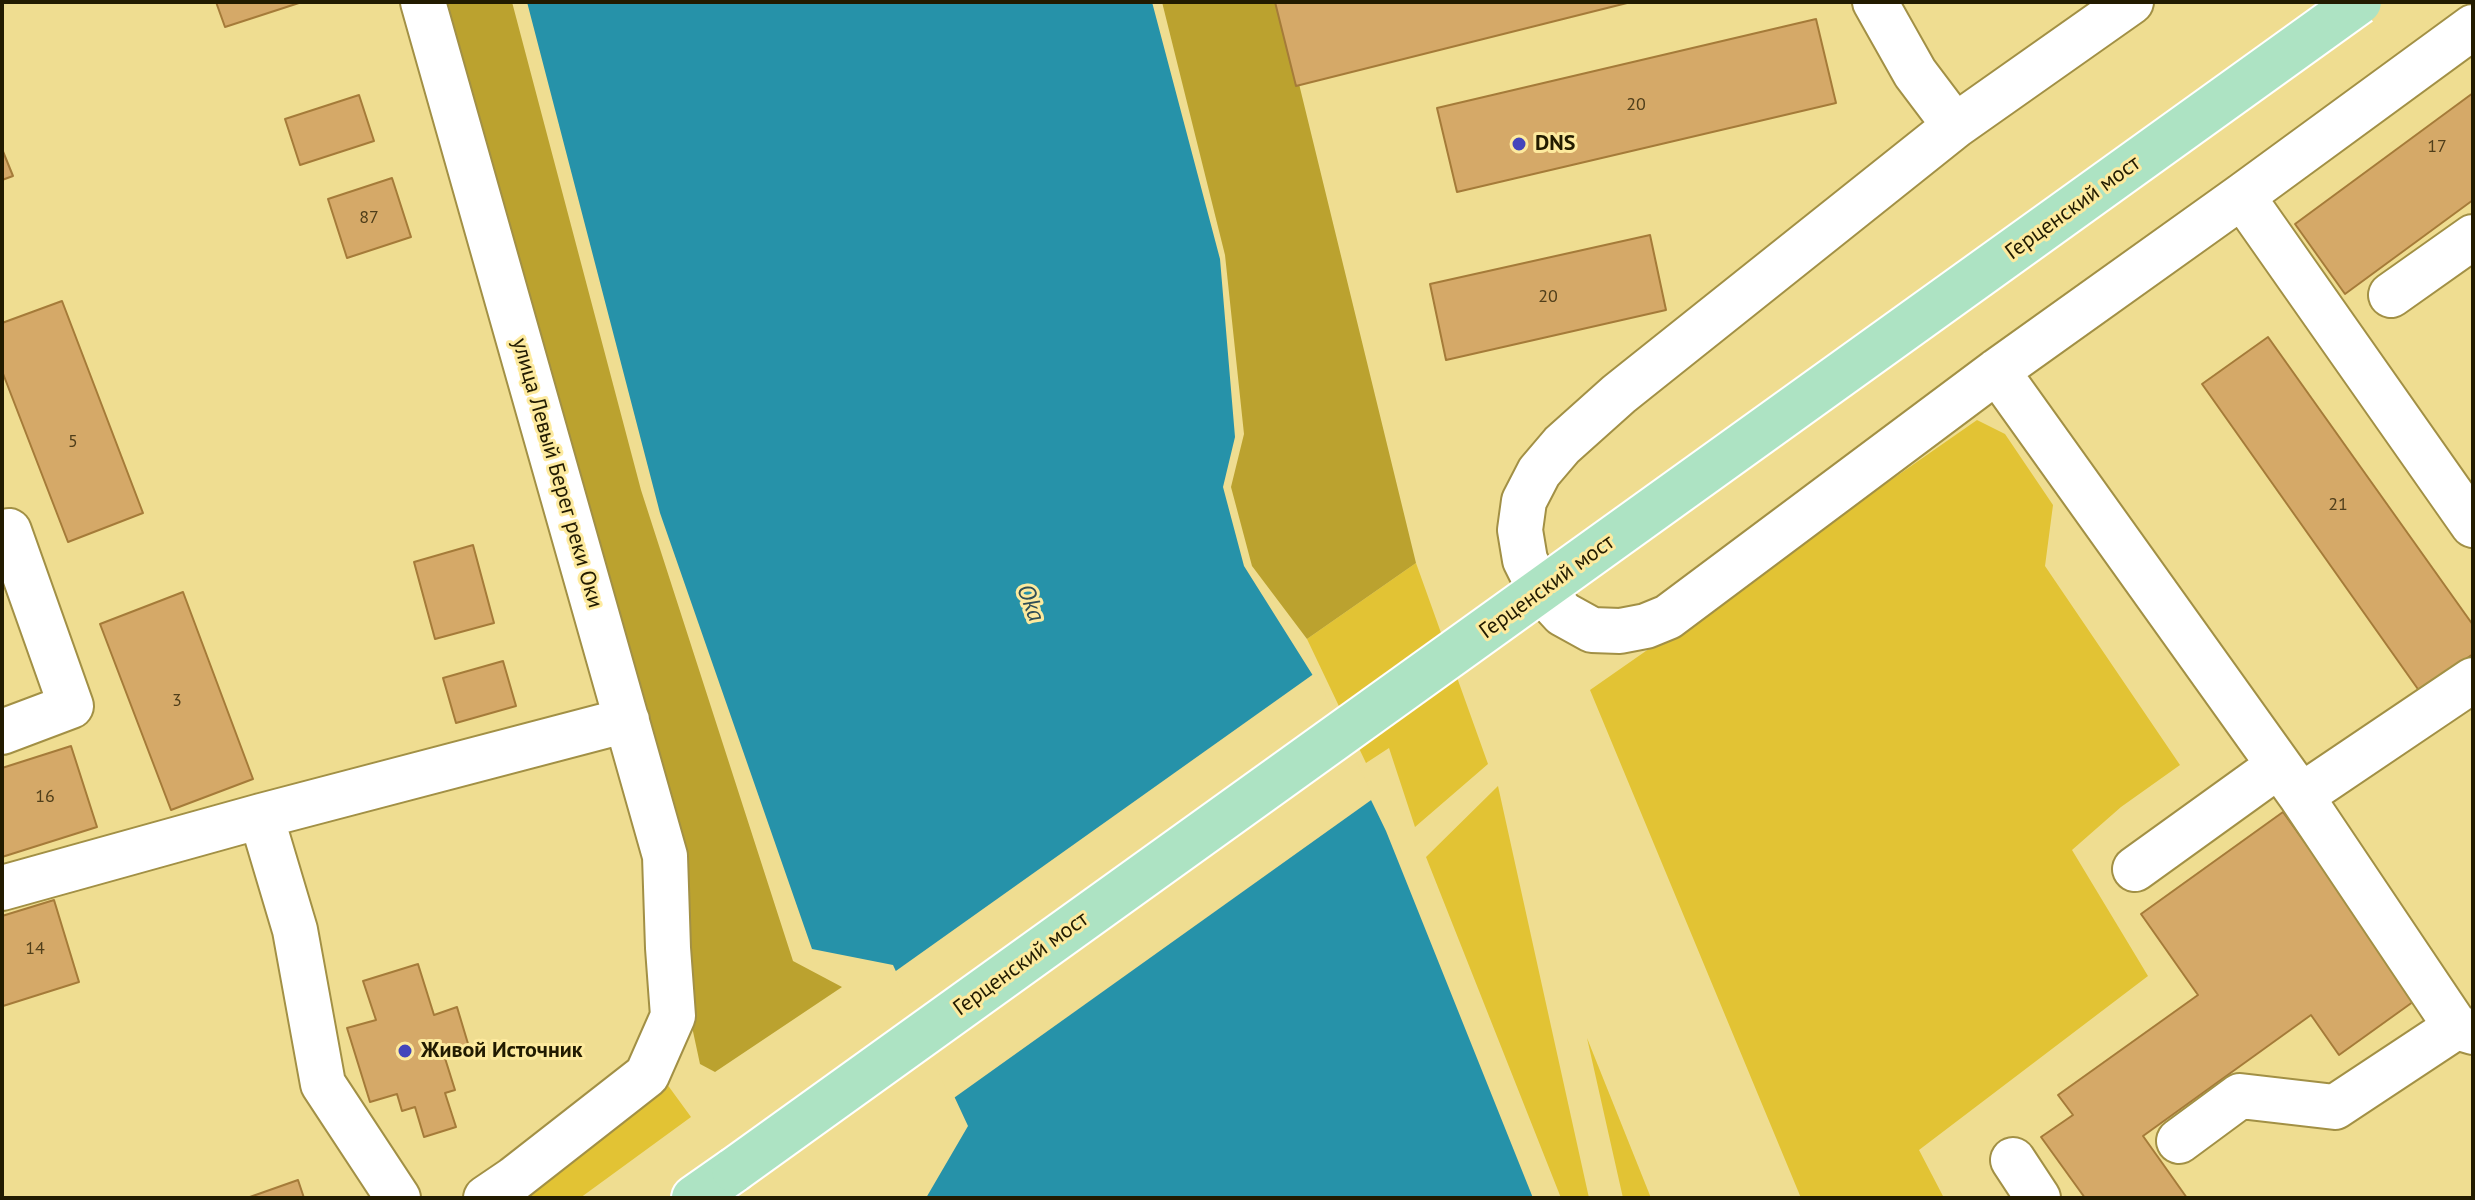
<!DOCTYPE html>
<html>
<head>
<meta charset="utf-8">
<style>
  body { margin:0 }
  #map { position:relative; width:2475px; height:1200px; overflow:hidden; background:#efdd91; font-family:"PT Sans",sans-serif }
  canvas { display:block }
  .frame { position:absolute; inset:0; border:4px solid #221b00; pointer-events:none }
</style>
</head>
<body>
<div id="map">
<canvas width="2475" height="1200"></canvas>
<div class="frame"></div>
</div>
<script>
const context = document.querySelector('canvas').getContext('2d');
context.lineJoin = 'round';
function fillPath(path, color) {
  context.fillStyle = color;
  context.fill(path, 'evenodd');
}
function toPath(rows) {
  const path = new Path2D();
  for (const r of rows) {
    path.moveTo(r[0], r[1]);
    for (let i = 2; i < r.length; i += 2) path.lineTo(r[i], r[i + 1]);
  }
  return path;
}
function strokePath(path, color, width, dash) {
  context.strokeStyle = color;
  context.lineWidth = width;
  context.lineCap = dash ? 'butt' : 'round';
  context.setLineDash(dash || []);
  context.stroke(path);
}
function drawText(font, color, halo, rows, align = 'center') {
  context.font = font + ' "PT Sans",sans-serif';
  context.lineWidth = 6;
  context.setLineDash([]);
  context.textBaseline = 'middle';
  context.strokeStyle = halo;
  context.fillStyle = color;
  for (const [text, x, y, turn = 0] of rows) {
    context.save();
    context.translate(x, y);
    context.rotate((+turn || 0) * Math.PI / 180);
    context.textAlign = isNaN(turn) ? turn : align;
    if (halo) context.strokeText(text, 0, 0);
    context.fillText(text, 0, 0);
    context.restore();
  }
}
const green = toPath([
  [1977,420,2005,434,2053,505,2045,566,2180,765,2121,807,2072,850,2148,976,1919,1150,1944,1198,1801,1198,1590,690],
  [1416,563,1488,764,1415,827,1389,748,1366,763,1307,639],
  [1498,786,1543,990,1589,1198,1561,1198,1426,857],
  [1587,1038,1651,1198,1623,1198],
  [664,1080,691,1117,580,1198,508,1198]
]);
const forest = toPath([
  [433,2,512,2,641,490,793,961,842,987,715,1072,700,1064,677,957],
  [1162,2,1279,2,1416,563,1307,639,1252,566,1231,487,1244,434,1225,255]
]);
const water = toPath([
  [527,2,1152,2,1220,259,1235,437,1223,487,1244,566,1317,682,1340,736,1386,831,1533,1198,926,1198,968,1126,893,965,812,949,660,513]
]);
const pier = toPath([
  [1315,673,1374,798,951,1100,893,973]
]);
const building = toPath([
  [216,2,302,2,225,27,216,2],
  [1275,2,1631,2,1296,86,1275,2],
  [1816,19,1836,103,1457,192,1437,108,1816,19],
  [2473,93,2473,200,2345,294,2295,224,2473,93],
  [359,95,374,141,300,165,285,119,359,95],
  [2,149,13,176,2,180,2,149],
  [392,178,411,237,347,258,328,199,392,178],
  [1650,235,1666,310,1446,360,1430,284,1650,235],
  [62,301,143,513,68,542,2,371,2,323,62,301],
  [2268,337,2473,625,2473,654,2420,692,2202,384,2268,337],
  [473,545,494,623,435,639,414,562,473,545],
  [183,592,253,779,171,810,100,624,183,592],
  [503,661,516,706,456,723,443,678,503,661],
  [71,746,97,827,2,857,2,768,71,746],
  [2283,812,2417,999,2339,1055,2311,1015,2143,1136,2187,1198,2085,1198,2041,1137,2073,1115,2058,1095,2198,995,2141,914,2283,812],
  [54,900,79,982,3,1006,2,916,54,900],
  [418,964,434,1015,457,1007,469,1047,444,1055,455,1090,445,1093,456,1127,424,1137,415,1107,402,1111,397,1094,370,1102,347,1028,376,1020,363,981,418,964],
  [298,1180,304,1198,247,1198,298,1180]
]);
const minor = toPath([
  [423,2,665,856,668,948,673,1016,647,1075,514,1179,486,1198],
  [1875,2,1915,73,1955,126],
  [2131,2,1955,126,1619,394,1562,445,1539,472,1524,501,1520,530,1525,560,1539,588,1563,614,1592,630,1620,631,1646,626,1668,617,1997,371,2242,196,2473,27],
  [2242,196,2473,525],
  [2391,295,2473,237],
  [1997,371,2301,796,2456,1027,2473,1032],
  [2,533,9,531,71,706,2,732],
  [2301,796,2473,680],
  [261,816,295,930,323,1084,398,1198],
  [2135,869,2278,766],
  [2,888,261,816,627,720],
  [2179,1141,2240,1096,2335,1107,2456,1027],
  [2013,1160,2038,1198]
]);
const major = toPath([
  [694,1198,734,1170]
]);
const majorBridge = toPath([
  [734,1170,2359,2]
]);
const markers = [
  [1519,144,8,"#4446bb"],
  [405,1051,8,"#4446bb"]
];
const numberNames = [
  ["20",1636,105],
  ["17",2437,147],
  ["87",369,218],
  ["20",1548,297],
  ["5",73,442],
  ["21",2338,505],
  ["3",177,701],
  ["16",45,797],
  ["14",35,949]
];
const poiNames = [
  ["DNS",1535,144],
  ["Живой Источник",421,1051]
];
const streetNames = [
  ["Герценский мост",2073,208,-36],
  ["улица Левый Берег реки Оки",557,473,74],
  ["Герценский мост",1547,587,-36],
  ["Герценский мост",1021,964,-36]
];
const waterNames = [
  ["Oka",1030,603,69]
];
fillPath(green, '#e2c334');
fillPath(forest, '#bba22f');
fillPath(water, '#2692a9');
fillPath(pier, '#efdd91');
fillPath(building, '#d5a968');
strokePath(building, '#a57b39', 2);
strokePath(minor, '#a29045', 48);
strokePath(major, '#fff', 48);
strokePath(minor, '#fff', 44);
strokePath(major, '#ade3c3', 44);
strokePath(majorBridge, '#fff', 48, []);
strokePath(majorBridge, '#ade3c3', 44);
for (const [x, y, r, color] of markers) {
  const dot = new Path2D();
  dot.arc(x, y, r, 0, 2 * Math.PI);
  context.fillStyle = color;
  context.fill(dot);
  strokePath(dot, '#fdea9e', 3);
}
drawText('18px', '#4f3e1a', null, numberNames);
drawText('bold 22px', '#221b00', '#fdea9e', poiNames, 'left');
drawText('22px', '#221b00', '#fdea9e', streetNames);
drawText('italic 24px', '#314f57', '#fdea9e', waterNames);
</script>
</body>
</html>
